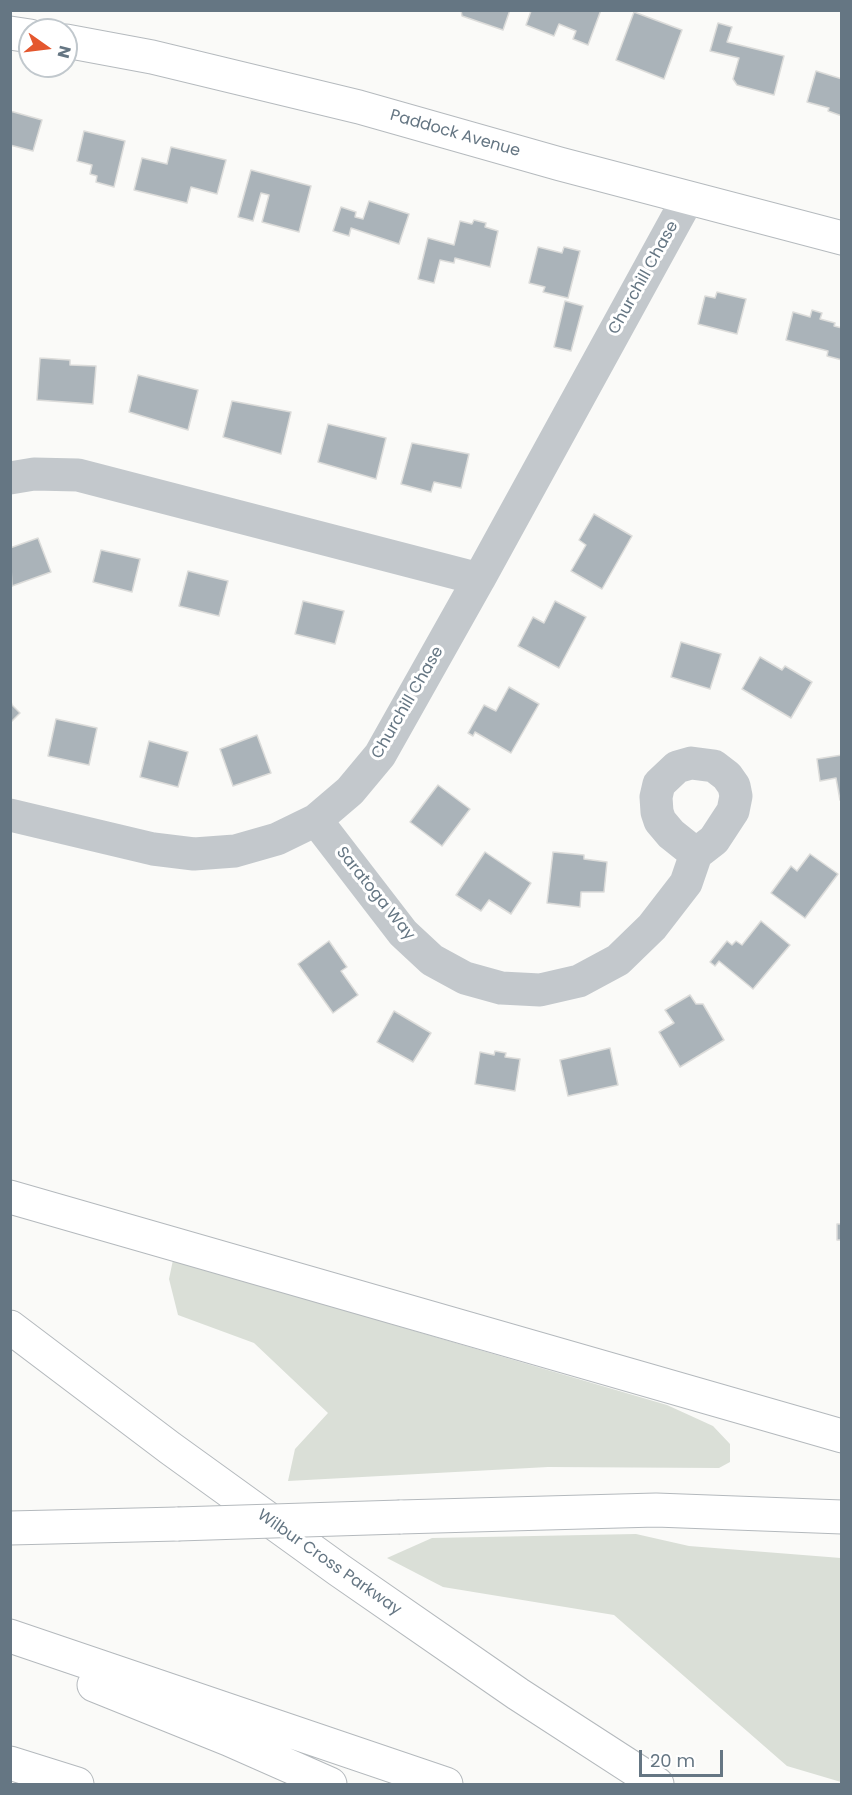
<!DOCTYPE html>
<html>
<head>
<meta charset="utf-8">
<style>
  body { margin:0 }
  #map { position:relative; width:852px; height:1795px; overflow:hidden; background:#fafaf8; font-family:Poppins,sans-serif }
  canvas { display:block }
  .frame { position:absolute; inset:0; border:12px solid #657683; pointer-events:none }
  .north { position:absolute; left:18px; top:18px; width:60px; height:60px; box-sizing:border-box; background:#fff; border:2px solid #c1c8cd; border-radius:50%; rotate:104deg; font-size:16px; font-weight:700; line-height:24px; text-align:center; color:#657683 }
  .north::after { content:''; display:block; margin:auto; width:21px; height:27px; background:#e4572e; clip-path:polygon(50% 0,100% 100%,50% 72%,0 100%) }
  .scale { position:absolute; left:639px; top:1750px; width:84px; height:27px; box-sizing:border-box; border:3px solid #657683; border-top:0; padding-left:8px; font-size:18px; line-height:21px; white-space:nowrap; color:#657683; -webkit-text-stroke:4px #fff; paint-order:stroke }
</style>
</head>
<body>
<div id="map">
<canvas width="852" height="1795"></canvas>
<div class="frame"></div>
<div class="north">N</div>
<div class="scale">20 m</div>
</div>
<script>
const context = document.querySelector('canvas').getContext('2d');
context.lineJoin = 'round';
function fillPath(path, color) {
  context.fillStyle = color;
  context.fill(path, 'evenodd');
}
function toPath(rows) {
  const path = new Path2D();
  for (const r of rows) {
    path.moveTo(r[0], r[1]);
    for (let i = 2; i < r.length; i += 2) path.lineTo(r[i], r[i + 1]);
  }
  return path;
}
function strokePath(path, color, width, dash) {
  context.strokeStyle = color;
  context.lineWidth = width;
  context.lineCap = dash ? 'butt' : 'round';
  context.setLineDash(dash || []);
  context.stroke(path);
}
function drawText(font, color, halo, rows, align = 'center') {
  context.font = font + ' Poppins,sans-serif';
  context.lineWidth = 6;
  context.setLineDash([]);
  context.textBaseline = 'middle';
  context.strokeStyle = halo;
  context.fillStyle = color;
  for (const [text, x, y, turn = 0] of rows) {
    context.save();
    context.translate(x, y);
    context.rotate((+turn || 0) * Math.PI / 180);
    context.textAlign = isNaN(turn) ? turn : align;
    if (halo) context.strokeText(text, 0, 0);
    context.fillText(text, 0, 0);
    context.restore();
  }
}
const green = toPath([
  [173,1260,667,1405,713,1426,730,1444,730,1462,719,1468,548,1467,288,1481,295,1449,328,1413,254,1343,178,1315,169,1279],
  [636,1534,689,1546,841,1558,841,1782,787,1766,614,1615,443,1587,387,1558,432,1538]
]);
const building = toPath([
  [461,10,510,10,503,30,462,16,461,10],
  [601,10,588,45,573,39,576,31,559,24,554,36,526,25,531,11,534,10,601,10],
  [634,12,682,30,664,79,616,60,634,12],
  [718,23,732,27,727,42,784,56,774,95,737,85,733,79,739,58,710,51,718,23],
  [816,71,842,79,842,116,828,111,829,108,807,102,816,71],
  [10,111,42,120,33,151,10,145,10,111],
  [84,131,125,141,114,187,96,182,97,176,90,174,92,165,77,161,84,131],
  [171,147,226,160,217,194,191,187,187,203,134,190,142,158,167,164,171,147],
  [251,170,311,186,299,232,262,222,269,195,261,193,253,221,238,217,251,170],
  [369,201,409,214,399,244,351,228,349,236,333,231,341,207,356,212,355,217,363,219,369,201],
  [474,220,486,223,485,227,498,231,490,267,455,258,454,263,440,260,434,283,418,279,428,238,454,245,460,221,472,224,474,220],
  [538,247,562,253,564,247,580,251,568,298,543,292,545,287,529,283,538,247],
  [717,292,746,299,737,334,698,324,705,296,715,298,717,292],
  [565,301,583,306,571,351,554,347,565,301],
  [812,310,822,313,820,319,835,323,834,326,842,328,842,360,827,356,828,351,786,340,793,312,810,317,812,310],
  [40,358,70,360,70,365,96,366,93,404,37,400,40,358],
  [138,375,198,390,188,430,129,412,138,375],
  [232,401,291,412,281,454,223,437,232,401],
  [328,424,386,438,376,479,318,462,328,424],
  [412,443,469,454,461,488,434,482,431,492,401,484,412,443],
  [594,514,632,536,602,589,571,571,586,545,579,540,594,514],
  [38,538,51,572,12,586,10,548,38,538],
  [101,550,140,559,132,592,93,582,101,550],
  [188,571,228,581,219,616,179,606,188,571],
  [303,601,344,611,335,644,295,634,303,601],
  [555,601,586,617,559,668,518,646,533,617,544,623,555,601],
  [681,642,721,654,710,689,671,677,681,642],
  [760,657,782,670,785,666,812,682,791,718,742,689,760,657],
  [509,687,539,704,511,753,475,732,473,736,468,733,484,705,496,711,509,687],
  [10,698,12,705,20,713,10,723,10,698],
  [56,719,97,728,89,765,48,756,56,719],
  [257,735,271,773,233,786,220,749,257,735],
  [149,741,188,752,178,787,140,777,149,741],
  [842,755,842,800,840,800,836,778,820,781,817,759,842,755],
  [438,785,470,809,442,846,410,822,438,785],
  [485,852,531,883,511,914,489,900,481,911,456,895,485,852],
  [553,852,584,855,584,859,607,862,604,892,581,892,580,907,547,903,553,852],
  [810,854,838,874,805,918,771,893,791,866,797,871,810,854],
  [761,921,790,945,753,989,719,961,715,966,710,962,727,941,732,945,736,941,742,945,761,921],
  [329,941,347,967,341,971,358,995,333,1013,298,964,329,941],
  [690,995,696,1004,703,1004,724,1040,680,1067,659,1032,674,1023,665,1010,690,995],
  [394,1011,431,1033,413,1062,377,1042,394,1011],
  [610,1048,618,1085,568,1096,560,1060,610,1048],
  [495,1051,506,1053,505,1057,520,1059,515,1091,475,1084,480,1052,494,1055,495,1051],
  [837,1224,842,1224,842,1240,837,1240,837,1224]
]);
const minor = toPath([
  [10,478,34,474,78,475,479,579,380,755,350,791,316,820,277,839,235,851,194,854,153,849,10,815],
  [479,579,688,198],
  [316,820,403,933,432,960,465,978,501,988,540,990,579,981,618,960,652,927,686,883,696,854,714,840,733,811,736,796,734,786,727,776,714,766,691,763,677,767,659,784,656,797,657,812,660,821,671,834,696,854]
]);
const major = toPath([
  [10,33,30,36],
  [66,41,152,57,359,107,560,164,842,238]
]);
const highway = toPath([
  [10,1197,842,1436],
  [10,1327,170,1448,339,1570,518,1694,657,1784],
  [400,1517,656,1510,842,1517],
  [10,1528,178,1524],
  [10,1636,446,1784],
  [94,1685,228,1739,330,1784],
  [10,1763,77,1784]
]);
const highwayBridge = toPath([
  [178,1524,400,1517]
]);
const streetNames = [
  ["Paddock Avenue",455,134,16],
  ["Churchill Chase",644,278,-61],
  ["Churchill Chase",408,703,-60],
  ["Saratoga Way",375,894,51],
  ["Wilbur Cross Parkway",329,1563,35]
];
fillPath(green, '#dadfd7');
fillPath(building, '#aab3b9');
strokePath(building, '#dcdcda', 1.5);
strokePath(major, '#b5babe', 35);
strokePath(highway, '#b4b9bd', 35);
strokePath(minor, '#c3c8cc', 33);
strokePath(major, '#fff', 33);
strokePath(highway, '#fff', 33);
strokePath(highwayBridge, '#b4b9bd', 35, []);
strokePath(highwayBridge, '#fff', 33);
drawText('16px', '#657683', '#fff', streetNames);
</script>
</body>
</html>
